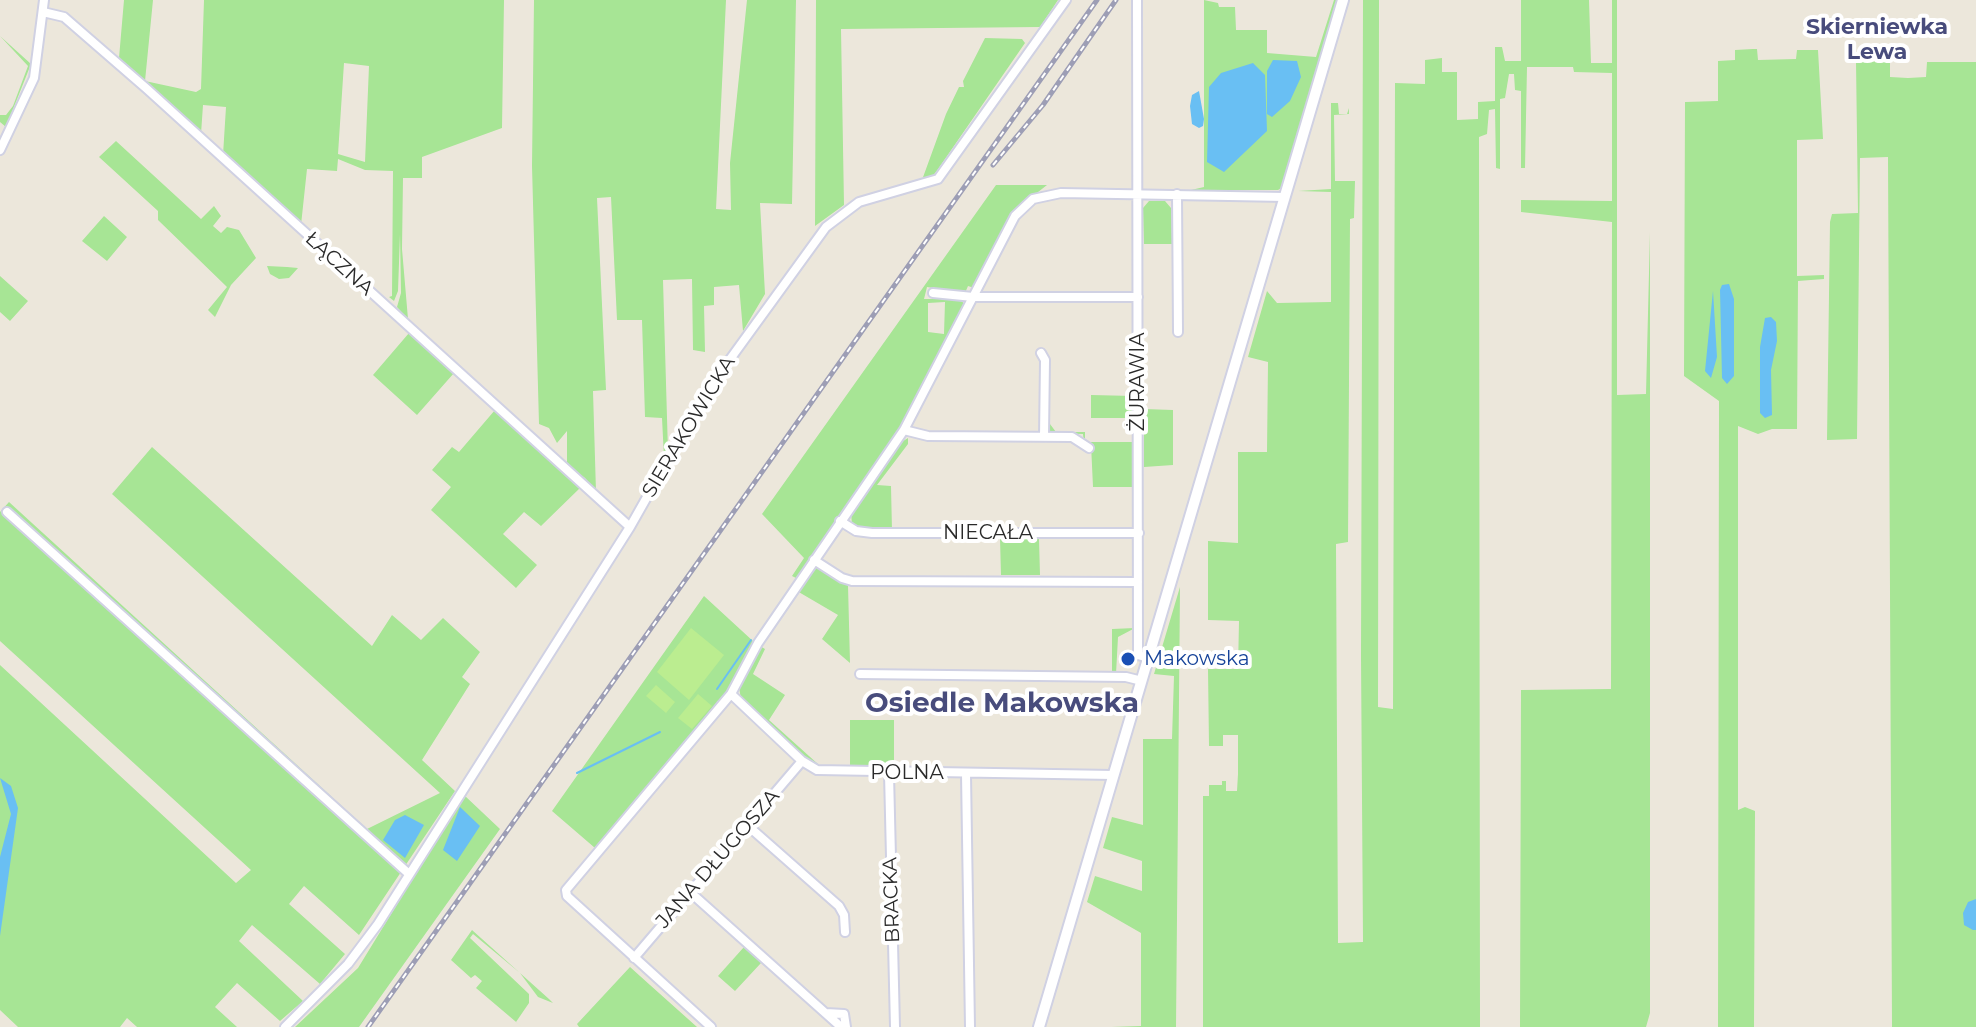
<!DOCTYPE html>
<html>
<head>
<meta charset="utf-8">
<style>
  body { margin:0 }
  canvas { display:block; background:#ece7db }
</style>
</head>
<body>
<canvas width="1976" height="1027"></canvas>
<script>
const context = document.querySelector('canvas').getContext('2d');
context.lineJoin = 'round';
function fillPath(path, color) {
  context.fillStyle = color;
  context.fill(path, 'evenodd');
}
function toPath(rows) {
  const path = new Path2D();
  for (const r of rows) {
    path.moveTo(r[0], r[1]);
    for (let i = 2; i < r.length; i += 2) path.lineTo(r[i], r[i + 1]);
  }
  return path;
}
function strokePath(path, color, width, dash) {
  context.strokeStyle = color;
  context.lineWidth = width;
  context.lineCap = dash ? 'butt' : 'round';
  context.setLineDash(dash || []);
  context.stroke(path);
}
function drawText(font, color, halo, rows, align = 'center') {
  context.font = font + ' Montserrat,sans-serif';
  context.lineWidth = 8;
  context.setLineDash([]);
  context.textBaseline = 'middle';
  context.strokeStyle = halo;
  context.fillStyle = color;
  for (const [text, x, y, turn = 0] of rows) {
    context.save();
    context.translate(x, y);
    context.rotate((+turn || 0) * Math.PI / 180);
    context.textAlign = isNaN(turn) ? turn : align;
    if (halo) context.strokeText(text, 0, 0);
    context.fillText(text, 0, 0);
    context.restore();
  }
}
const green = toPath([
  [124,0,153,0,145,81,196,92,201,89,204,0,504,0,502,128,422,157,422,178,403,178,402,249,408,319,397,307,401,293,400,234,398,291,394,301,389,297,392,296,393,171,365,170,338,159,337,171,307,169,301,225,223,155,226,107,203,105,201,134,119,58],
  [344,63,369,66,365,162,338,154],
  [534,0,726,0,716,209,731,210,730,163,747,0,796,0,792,204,760,203,765,294,743,331,739,285,714,287,714,305,704,306,705,352,693,350,692,279,663,280,668,452,664,458,662,418,645,417,642,320,617,320,611,197,597,198,606,390,593,391,596,492,585,478,567,465,567,431,557,443,549,428,539,424,532,166],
  [816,0,1058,0,1040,27,841,29,844,205,815,226],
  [1204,0,1218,3,1219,7,1235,7,1236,30,1267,30,1267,53,1316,57,1334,0,1338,0,1283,187,1278,190,1191,190,1204,187],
  [1363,0,1379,0,1378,707,1393,709,1395,83,1425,84,1425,60,1442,58,1442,72,1457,72,1457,120,1478,119,1478,102,1495,101,1495,47,1502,47,1505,61,1521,61,1521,0,1589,0,1591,63,1612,63,1612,0,1617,0,1617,395,1646,394,1650,232,1650,1013,1646,1027,1520,1027,1521,690,1611,689,1612,222,1521,212,1521,200,1612,201,1612,73,1574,72,1573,67,1527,67,1525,168,1521,168,1521,91,1515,90,1514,74,1509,74,1505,98,1500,99,1500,169,1496,168,1495,109,1489,110,1487,134,1479,137,1480,1027,1203,1027,1203,796,1209,796,1209,785,1222,785,1222,781,1226,781,1226,791,1237,791,1238,774,1238,735,1223,735,1223,746,1209,746,1208,669,1238,669,1239,621,1208,620,1208,541,1238,543,1238,452,1267,452,1268,362,1248,357,1267,291,1277,303,1331,302,1331,192,1298,191,1331,189,1331,103,1338,103,1339,114,1347,114,1349,108,1349,114,1334,115,1335,181,1355,181,1354,218,1350,219,1348,542,1336,544,1338,943,1363,942,1361,655],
  [0,36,31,64,6,127,0,122,0,115,6,115,13,106,28,66],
  [985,38,1022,39,1025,43,936,172,930,179,922,180,946,114,959,87,964,87,963,81],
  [1753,49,1757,49,1758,60,1796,59,1797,50,1818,50,1823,139,1797,140,1797,276,1824,275,1824,279,1798,281,1797,429,1772,429,1758,434,1738,426,1738,810,1745,807,1755,811,1754,1027,1718,1027,1719,401,1684,376,1685,102,1718,101,1718,61,1735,60,1735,50],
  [1856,61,1890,62,1890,77,1908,78,1926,77,1927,62,1976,62,1976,1027,1892,1027,1888,157,1860,158,1857,439,1827,440,1830,222,1832,214,1858,213],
  [116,141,201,219,214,206,221,216,213,226,221,233,227,227,239,230,256,258,231,285,215,317,208,310,227,287,158,220,158,211,99,157],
  [996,185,1047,185,1014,211,974,288,968,286,965,293,927,287,924,299,960,299,965,305,900,430,796,578,792,576,804,558,762,514],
  [945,302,944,334,928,332,928,303],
  [1149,201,1165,201,1171,208,1172,244,1144,244,1143,208],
  [104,216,127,237,107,261,82,241],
  [267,266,287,267,298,268,289,278,279,279,270,274],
  [0,276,28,301,10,321,0,312],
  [409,333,454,373,417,415,373,375],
  [1091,395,1134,396,1134,418,1091,418],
  [1144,409,1173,410,1173,465,1144,467],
  [495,410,581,487,541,526,524,512,503,534,537,565,516,588,431,510,451,487,432,470,452,447,459,452],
  [1047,420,1056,432,1085,432,1085,442,1135,442,1134,487,1093,487,1091,444,1084,443,1083,434,1050,433],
  [908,438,908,444,877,485,891,486,892,531,859,529,852,525,851,512,900,443],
  [152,447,372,646,392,615,421,640,443,618,480,652,462,677,470,684,422,760,455,791,359,935,304,886,289,904,345,954,320,984,252,925,239,941,303,1001,280,1021,237,983,215,1007,237,1027,137,1027,127,1018,120,1027,18,1027,0,1010,0,665,236,883,251,870,0,641,0,512,9,502,367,829,440,793,112,494],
  [979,536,1044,536,1039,539,1040,575,1001,575,1000,538],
  [816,567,848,585,850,663,822,639,838,615,797,591],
  [1180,587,1176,1027,1111,1027,1141,1026,1141,933,1087,902,1095,876,1142,891,1142,861,1103,848,1112,817,1143,825,1143,739,1172,739,1174,676,1154,674],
  [704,596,754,642,723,700,717,701,716,710,595,848,552,811],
  [1135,628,1118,637,1116,674,1096,673,1112,671,1112,629],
  [760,646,765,649,753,674,785,695,769,720,819,765,833,766,832,769,810,764,741,699,739,687],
  [850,720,894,720,894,768,850,765],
  [464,795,500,829,359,1027,295,1027,358,968],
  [472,930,549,999,553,1003,538,997,520,973,473,934,470,938,529,994,529,1003,516,1022,522,1027,476,988,482,981,475,975,471,978,451,960],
  [744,947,761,963,735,991,718,976],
  [630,967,650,985,697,1027,579,1027,577,1024]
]);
const pitch = toPath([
  [691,628,724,655,689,700,657,672],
  [656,685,675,702,666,713,646,696],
  [698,694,712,706,692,729,678,718]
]);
const water = toPath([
  [1273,60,1297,61,1301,77,1290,101,1272,117,1267,114,1267,71],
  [1253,63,1265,75,1267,131,1224,172,1207,162,1209,87,1221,73],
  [1199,91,1204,119,1203,126,1199,128,1192,124,1190,106,1192,95],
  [1729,284,1734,299,1734,376,1727,384,1722,378,1720,290,1722,285],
  [1713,291,1717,357,1711,378,1705,371],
  [1771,317,1776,322,1777,341,1771,370,1772,415,1765,418,1760,413,1760,347,1765,318],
  [0,778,11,786,18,808,0,936,0,857,11,814],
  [460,807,480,826,457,861,443,850],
  [405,815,424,825,405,858,383,840,395,820],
  [1976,899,1976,930,1973,930,1964,925,1963,913,1968,902]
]);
const stream = toPath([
  [717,689,751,640],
  [577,773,660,732]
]);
const minor = toPath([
  [1137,0,1138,655,1148,658],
  [43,12,64,17,147,89,630,527],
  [0,150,34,78,44,0],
  [1177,194,1178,332],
  [933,293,973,297,1138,297],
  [1041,353,1045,360,1044,437],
  [904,430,928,436,1072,437,1089,448],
  [7,512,409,874],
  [840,521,856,531,872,533,1139,533],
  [814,560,842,578,852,581,1138,582],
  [860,674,1126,677,1142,681],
  [731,694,802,761,817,770,1113,775],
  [889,773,895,1027],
  [966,774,970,1027],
  [747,825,839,906,844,915,845,932],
  [690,892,841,1027],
  [634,958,802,761],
  [826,1013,844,1014,846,1027],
  [285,1027,348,964,378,924,630,527,707,391,826,227,859,202,938,179,1066,0],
  [711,1027,567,896,566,890,731,694,758,643,904,430,1015,216,1033,199,1061,193,1285,197]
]);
const tertiary = toPath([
  [1039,1027,1343,0]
]);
const rail = toPath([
  [993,165,1043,105,1116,0],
  [368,1027,1097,0]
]);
const markers = [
  [1128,659,8,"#1a4fb4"]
];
const streetNames = [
  ["ŁĄCZNA",339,264,42],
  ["ŻURAWIA",1138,382,-90],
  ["SIERAKOWICKA",689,427,-59],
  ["NIECAŁA",988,533],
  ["POLNA",907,773],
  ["JANA DŁUGOSZA",718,859,-49],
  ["BRACKA",892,900,-92]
];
const transitNames = [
  ["Makowska",1144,659]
];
const neighbourhoodNames = [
  ["Skierniewka",1877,28],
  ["Lewa",1877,53]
];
const districtNames = [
  ["Osiedle Makowska",1002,704]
];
fillPath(green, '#a7e595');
fillPath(pitch, '#bbed90');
fillPath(water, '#69bff3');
strokePath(stream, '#69bff3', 2);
strokePath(minor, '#d0d1e3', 12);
strokePath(tertiary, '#d0d1e3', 14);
strokePath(minor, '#fff', 8);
strokePath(tertiary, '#fff', 10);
strokePath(rail, '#9d9eb5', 5);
strokePath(rail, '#fff', 2, [6]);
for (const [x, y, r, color] of markers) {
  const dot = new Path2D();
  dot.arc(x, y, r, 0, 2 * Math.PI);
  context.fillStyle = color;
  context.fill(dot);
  strokePath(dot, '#fff', 3);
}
drawText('20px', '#2a2a2a', '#fff', streetNames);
drawText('20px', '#164399', '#fff', transitNames, 'left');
drawText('bold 22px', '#484c7c', '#fff', neighbourhoodNames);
drawText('bold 28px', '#484c7c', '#fff', districtNames);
</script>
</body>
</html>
